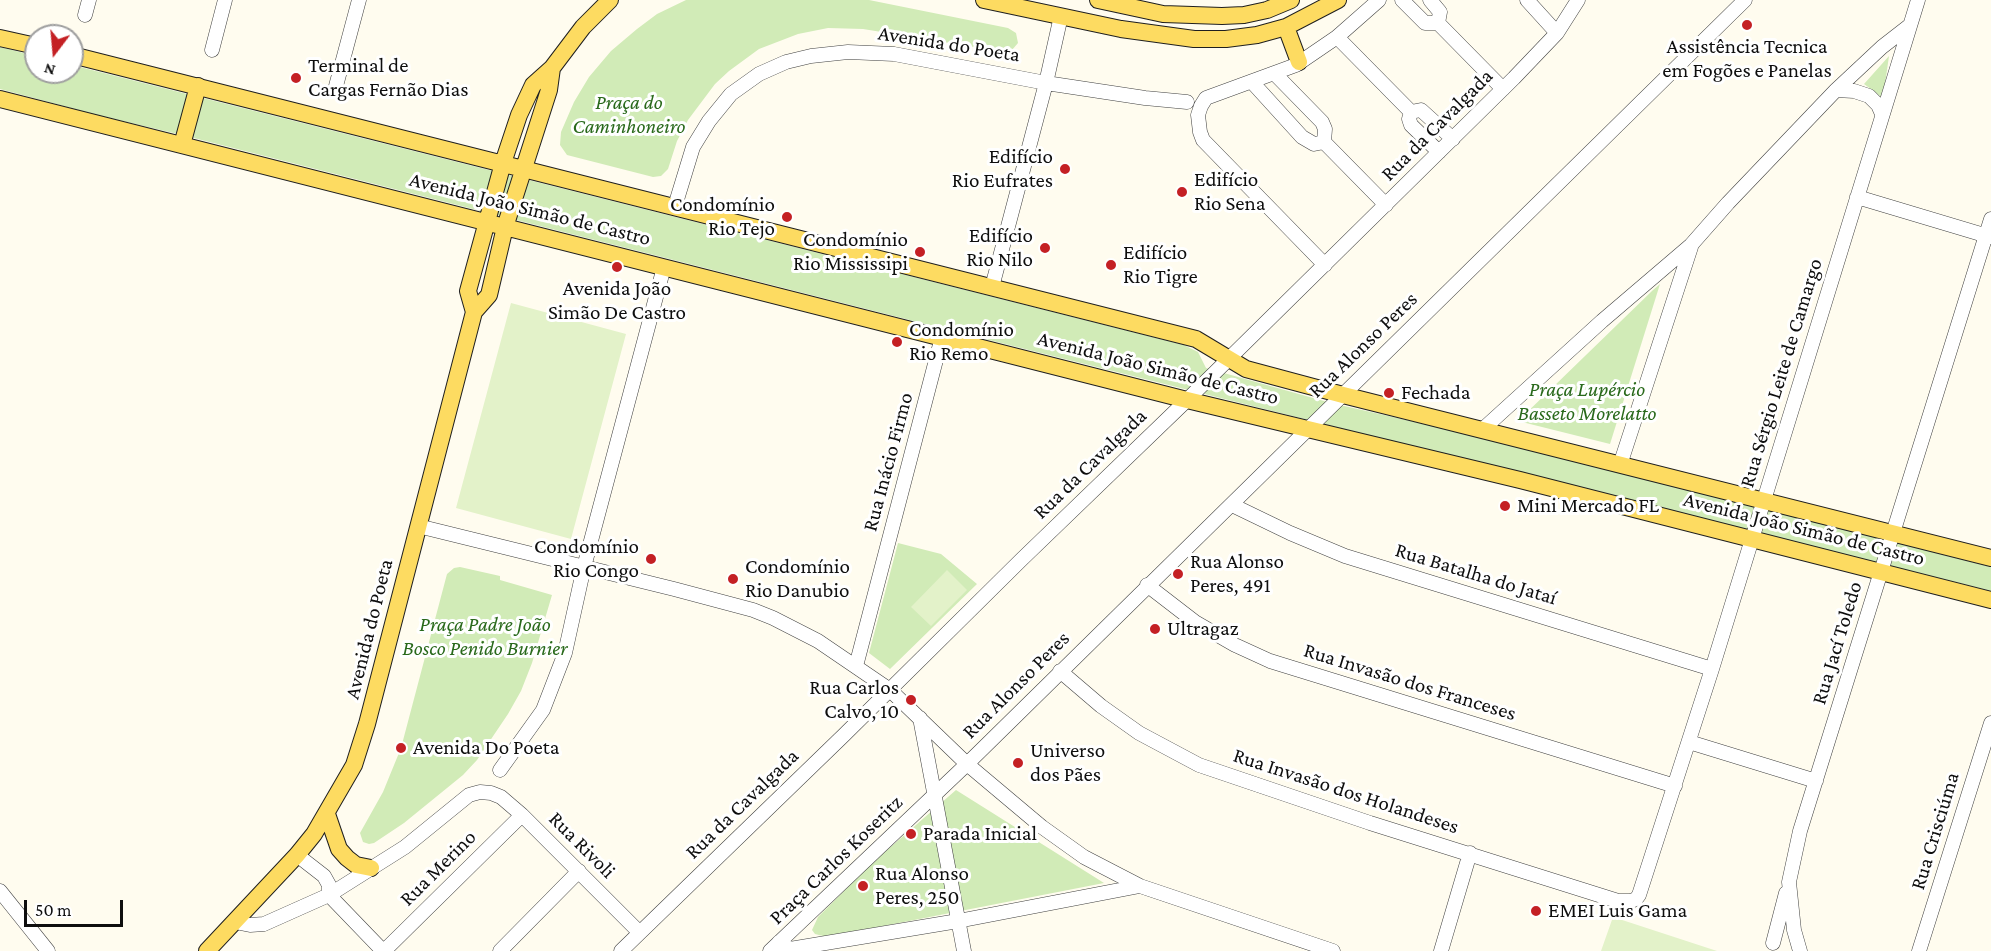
<!DOCTYPE html>
<html>
<head>
<meta charset="utf-8">
<style>
  body { margin:0 }
  #map { position:relative; width:1991px; height:951px; overflow:hidden; background:#fffcef; font-family:"Crimson Pro",serif }
  canvas { display:block }
  .north { position:absolute; left:24px; top:24px; width:60px; height:60px; box-sizing:border-box; background:#fff; border:2px solid #9f9f9f; border-radius:50%; rotate:196deg; font-size:16px; font-weight:700; line-height:24px; text-align:center; color:#0e0e0e }
  .north::after { content:''; display:block; margin:auto; width:21px; height:27px; background:#c42024; clip-path:polygon(50% 0,100% 100%,50% 72%,0 100%) }
  .scale { position:absolute; left:24px; top:900px; width:99px; height:27px; box-sizing:border-box; border:3px solid #0e0e0e; border-top:0; padding-left:8px; font-size:18px; line-height:21px; white-space:nowrap; color:#0e0e0e; -webkit-text-stroke:4px #fff; paint-order:stroke }
</style>
</head>
<body>
<div id="map">
<canvas width="1991" height="951"></canvas>
<div class="north">N</div>
<div class="scale">50 m</div>
</div>
<script>
const context = document.querySelector('canvas').getContext('2d');
context.lineJoin = 'round';
function fillPath(path, color) {
  context.fillStyle = color;
  context.fill(path, 'evenodd');
}
function toPath(rows) {
  const path = new Path2D();
  for (const r of rows) {
    path.moveTo(r[0], r[1]);
    for (let i = 2; i < r.length; i += 2) path.lineTo(r[i], r[i + 1]);
  }
  return path;
}
function strokePath(path, color, width, dash) {
  context.strokeStyle = color;
  context.lineWidth = width;
  context.lineCap = dash ? 'butt' : 'round';
  context.setLineDash(dash || []);
  context.stroke(path);
}
function drawText(font, color, halo, rows, align = 'center') {
  context.font = font + ' "Crimson Pro",serif';
  context.lineWidth = 6;
  context.setLineDash([]);
  context.textBaseline = 'middle';
  context.strokeStyle = halo;
  context.fillStyle = color;
  for (const [text, x, y, turn = 0] of rows) {
    context.save();
    context.translate(x, y);
    context.rotate((+turn || 0) * Math.PI / 180);
    context.textAlign = isNaN(turn) ? turn : align;
    if (halo) context.strokeText(text, 0, 0);
    context.fillText(text, 0, 0);
    context.restore();
  }
}
const green = toPath([
  [686,0,869,0,1008,28,1016,33,1018,43,1012,50,1005,52,863,29,828,28,798,34,759,49,729,71,715,84,688,120,677,141,668,169,661,176,653,177,567,155,560,145,561,132,574,102,589,77,611,51,637,29,657,14],
  [0,47,36,56,36,72,72,72,72,65,1184,345,1198,352,1206,368,1331,403,1477,436,1991,567,1991,591,941,328,182,135,101,116,0,89],
  [1889,56,1883,98,1864,84],
  [1660,284,1610,444,1518,421,1653,290],
  [898,543,941,554,977,584,890,669,869,653],
  [460,567,500,576,500,580,552,595,532,663,521,691,508,714,477,760,463,775,404,823,374,843,369,844,363,842,360,833,383,792,401,748,447,574,454,568],
  [956,790,1104,883,827,937,815,934,812,930,818,917,870,865]
]);
const pitch = toPath([
  [511,303,626,334,571,539,456,508],
  [947,570,967,590,931,626,911,607],
  [1613,917,1717,951,1601,951]
]);
const minor = toPath([
  [1402,0,1425,23,1438,23],
  [1430,0,1440,12,1438,23],
  [1527,0,1557,33],
  [85,15,89,0],
  [1438,23,1503,89],
  [1337,37,1411,112],
  [212,50,225,0],
  [1275,74,1322,122,1325,129,1324,142],
  [1252,82,1302,137,1314,144,1324,142],
  [336,86,359,0],
  [1836,90,1854,91,1869,96,1878,105,1882,114],
  [1411,112,1421,110,1453,139],
  [1411,112,1409,119,1411,125,1439,152],
  [1324,142,1386,205],
  [1857,197,1991,237],
  [675,206,693,147,709,121,731,94,759,74,786,62,811,56,848,52,894,54,1046,83,1145,98,1187,102],
  [1325,265,1203,140,1200,132,1198,115,1201,106,1206,98,1296,65,1337,37,1379,0],
  [992,287,1046,83,1061,16],
  [1482,430,1602,321,1691,245,1728,203,1836,90,1882,47,1909,26],
  [1620,465,1691,247],
  [1232,505,1290,533,1345,556,1712,669],
  [418,526,674,589,753,610,773,618,818,641,890,690,967,764,1042,827,1084,857,1140,886,1333,951],
  [1147,585,1195,622,1235,645,1270,661,1675,786],
  [856,666,942,337],
  [1060,671,1101,706,1139,733,1199,765,1370,823,1618,901,1631,901,1636,899,1639,895,1712,669,1918,0],
  [920,718,964,951],
  [1689,742,1816,781],
  [500,770,543,710,565,653,584,567,664,267],
  [297,855,324,876,329,885,329,895,383,951],
  [0,891,48,951],
  [235,922,250,925,264,924,329,895,405,847,469,795,480,792,491,793,501,797,522,815,639,932],
  [779,942,790,949,958,921,1140,886],
  [1773,943,1786,893],
  [384,951,522,815],
  [500,951,579,871],
  [621,951,844,735,1021,560,1187,400,1514,78,1557,33,1578,0],
  [770,951,967,764,1745,0],
  [1441,951,1470,853],
  [1800,951,1794,930,1789,882,1800,831,1991,219],
  [1919,951,1991,723]
]);
const major = toPath([
  [984,0,1121,29,1194,39,1226,39,1257,35,1286,27,1338,0],
  [1098,0,1163,14,1222,16,1244,15,1267,10,1291,0],
  [1286,27,1299,62],
  [0,38,36,46],
  [72,55,1196,339,1246,369,1343,395,1991,558],
  [0,99,1187,400,1520,480,1991,600],
  [182,145,198,86],
  [474,312,468,291,503,163,519,115,533,85,552,68,583,27,610,0],
  [327,814,339,849,347,858,356,865,371,868],
  [207,951,297,855,314,834,354,765,367,724,474,312,489,295,505,227,549,90,552,68]
]);
const markers = [
  [1747,25,6,"#c42024"],
  [296,78,6,"#c42024"],
  [1065,169,6,"#c42024"],
  [1182,192,6,"#c42024"],
  [787,217,6,"#c42024"],
  [1045,248,6,"#c42024"],
  [920,252,6,"#c42024"],
  [1111,265,6,"#c42024"],
  [617,267,6,"#c42024"],
  [897,342,6,"#c42024"],
  [1389,393,6,"#c42024"],
  [1505,506,6,"#c42024"],
  [651,559,6,"#c42024"],
  [1178,574,6,"#c42024"],
  [733,579,6,"#c42024"],
  [1155,629,6,"#c42024"],
  [911,700,6,"#c42024"],
  [401,748,6,"#c42024"],
  [1018,763,6,"#c42024"],
  [911,834,6,"#c42024"],
  [863,886,6,"#c42024"],
  [1536,911,6,"#c42024"]
];
const streetNames = [
  ["Avenida do Poeta",949,44,9],
  ["Rua da Cavalgada",1437,125,-45],
  ["Avenida João Simão de Castro",530,209,14],
  ["Rua Alonso Peres",1363,345,-44],
  ["Avenida João Simão de Castro",1158,368,14],
  ["Rua Sérgio Leite de Camargo",1781,373,-73],
  ["Rua Inácio Firmo",888,462,-75],
  ["Rua da Cavalgada",1090,464,-44],
  ["Avenida João Simão de Castro",1804,529,14],
  ["Rua Batalha do Jataí",1476,574,17],
  ["Avenida do Poeta",369,629,-76],
  ["Rua Jací Toledo",1837,643,-73],
  ["Rua Invasão dos Franceses",1410,682,17],
  ["Rua Alonso Peres",1016,685,-45],
  ["Rua Invasão dos Holandeses",1346,791,18],
  ["Rua da Cavalgada",742,804,-44],
  ["Rua Crisciúma",1935,831,-73],
  ["Rua Rivoli",582,845,45],
  ["Praça Carlos Koseritz",836,860,-44],
  ["Rua Merino",438,868,-45]
];
const poiNames = [
  ["Assistência Tecnica",1747,47,"center"],
  ["em Fogões e Panelas",1747,71,"center"],
  ["Terminal de",308,66],
  ["Cargas Fernão Dias",308,90],
  ["Edifício",1053,157,"right"],
  ["Rio Eufrates",1053,181,"right"],
  ["Edifício",1194,180],
  ["Rio Sena",1194,204],
  ["Condomínio",775,205,"right"],
  ["Rio Tejo",775,229,"right"],
  ["Edifício",1033,236,"right"],
  ["Rio Nilo",1033,260,"right"],
  ["Condomínio",908,240,"right"],
  ["Rio Mississipi",908,264,"right"],
  ["Edifício",1123,253],
  ["Rio Tigre",1123,277],
  ["Avenida João",617,289,"center"],
  ["Simão De Castro",617,313,"center"],
  ["Condomínio",909,330],
  ["Rio Remo",909,354],
  ["Fechada",1401,393],
  ["Mini Mercado FL",1517,506],
  ["Condomínio",639,547,"right"],
  ["Rio Congo",639,571,"right"],
  ["Rua Alonso",1190,562],
  ["Peres, 491",1190,586],
  ["Condomínio",745,567],
  ["Rio Danubio",745,591],
  ["Ultragaz",1167,629],
  ["Rua Carlos",899,688,"right"],
  ["Calvo, 10",899,712,"right"],
  ["Avenida Do Poeta",413,748],
  ["Universo",1030,751],
  ["dos Pães",1030,775],
  ["Parada Inicial",923,834],
  ["Rua Alonso",875,874],
  ["Peres, 250",875,898],
  ["EMEI Luis Gama",1548,911]
];
const parkNames = [
  ["Praça do",629,103],
  ["Caminhoneiro",629,127],
  ["Praça Lupércio",1587,390],
  ["Basseto Morelatto",1587,414],
  ["Praça Padre João",485,625],
  ["Bosco Penido Burnier",485,649]
];
fillPath(green, '#d1ebb7');
fillPath(pitch, '#e3f2c9');
strokePath(minor, '#414141', 15);
strokePath(major, '#1f1f1f', 18);
strokePath(minor, '#fff', 14);
strokePath(major, '#fddb61', 16);
for (const [x, y, r, color] of markers) {
  const dot = new Path2D();
  dot.arc(x, y, r, 0, 2 * Math.PI);
  context.fillStyle = color;
  context.fill(dot);
  strokePath(dot, '#fff', 2);
}
drawText('21px', '#0e0e0e', '#fff', streetNames);
drawText('21px', '#0e0e0e', '#fff', poiNames, 'left');
drawText('italic 21px', '#29691b', '#fff', parkNames);
</script>
</body>
</html>
